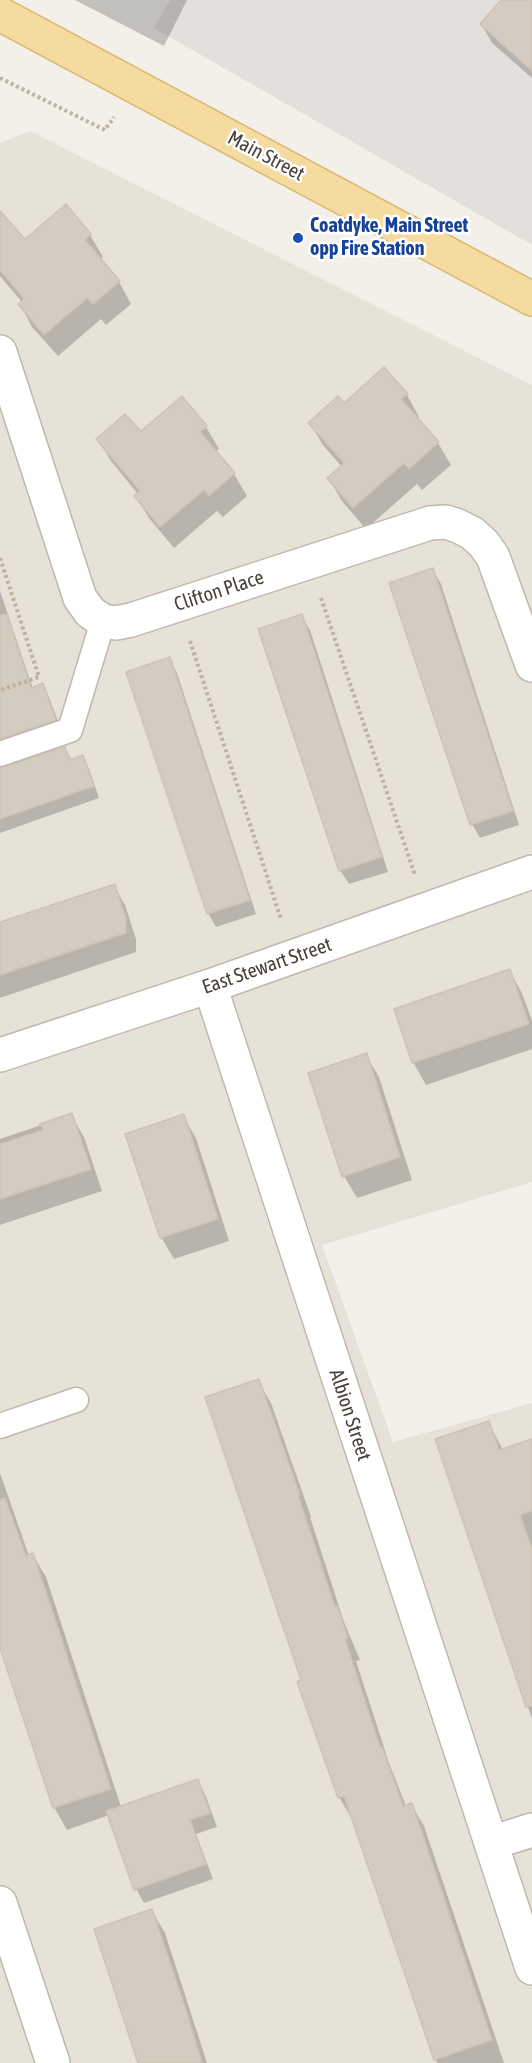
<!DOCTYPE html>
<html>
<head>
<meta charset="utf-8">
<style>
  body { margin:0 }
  canvas { display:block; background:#f3f0ea }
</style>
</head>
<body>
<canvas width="532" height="2063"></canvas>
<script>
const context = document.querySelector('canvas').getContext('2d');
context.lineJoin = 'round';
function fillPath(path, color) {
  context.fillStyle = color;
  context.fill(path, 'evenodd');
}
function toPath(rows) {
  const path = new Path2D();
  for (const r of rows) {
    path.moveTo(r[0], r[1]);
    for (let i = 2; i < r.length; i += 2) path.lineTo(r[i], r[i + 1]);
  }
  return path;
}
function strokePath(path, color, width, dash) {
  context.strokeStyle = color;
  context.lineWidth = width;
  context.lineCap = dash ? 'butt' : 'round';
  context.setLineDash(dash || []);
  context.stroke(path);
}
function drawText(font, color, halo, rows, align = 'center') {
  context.font = font + ' "Asap Condensed",sans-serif';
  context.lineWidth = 5;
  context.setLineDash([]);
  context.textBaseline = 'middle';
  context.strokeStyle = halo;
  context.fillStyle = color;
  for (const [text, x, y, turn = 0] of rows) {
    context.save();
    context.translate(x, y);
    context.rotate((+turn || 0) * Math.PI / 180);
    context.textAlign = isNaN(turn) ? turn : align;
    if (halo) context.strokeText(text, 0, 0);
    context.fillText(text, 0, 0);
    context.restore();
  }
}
const residential = toPath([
  [30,131,532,385,532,1182,322,1245,393,1442,532,1403,532,2063,0,2063,0,143]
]);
const industrial = toPath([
  [170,0,532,0,532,245,154,28]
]);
const shadow = toPath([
  [75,0,187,0,164,46],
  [503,0,532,0,532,78,492,43,482,25],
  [66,206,90,235,103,257,100,260,119,282,131,304,106,325,101,319,58,356,32,327,20,304,22,302,0,276,0,232,25,241],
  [407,395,419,417,417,419,438,443,451,465,422,490,417,484,366,529,342,501,329,479,342,467,323,445,310,423],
  [182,398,206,427,219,449,215,452,234,474,247,496,223,517,217,511,174,548,149,518,136,496,138,494,111,461,98,439,140,433],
  [433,570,441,584,519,825,480,838,472,824],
  [0,591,33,689,43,685,49,697,62,732,0,753],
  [301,616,310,630,388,872,349,884,340,870],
  [169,659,177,673,256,914,216,927,208,913],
  [65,748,72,761,82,757,89,769,99,798,0,833,0,769],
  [114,886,125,905,136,939,136,952,0,998,0,924],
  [509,970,522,993,532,1021,532,1049,426,1085,413,1062],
  [366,1055,379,1077,412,1180,357,1198,344,1176],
  [71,1115,84,1137,102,1191,0,1225,0,1139],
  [183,1116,196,1138,229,1241,174,1259,161,1237],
  [258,1381,271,1403,311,1517,310,1517,344,1622,360,1660,356,1661,389,1763,406,1806,411,1804,424,1826,504,2063,437,2063,354,1819,352,1819,339,1797,303,1681],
  [488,1422,503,1450,532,1440,532,1719,437,1440],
  [0,1473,29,1556,33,1555,46,1577,121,1807,197,1780,205,1794,217,1827,196,1834,213,1879,144,1903,136,1889,109,1815,67,1830,54,1807,0,1644],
  [152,1911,165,1933,207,2063,139,2063]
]);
const building = toPath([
  [501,0,532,0,532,71,480,24,501,0],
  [66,204,91,234,85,240,120,281,93,304,87,298,44,335,18,304,24,299,0,270,0,211,25,239,66,204],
  [384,367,408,394,401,399,439,442,409,469,404,463,353,508,327,478,344,463,308,423,338,396,344,403,384,367],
  [182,396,207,426,200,432,235,473,209,496,204,490,160,527,134,496,140,491,96,439,125,414,141,431,182,396],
  [433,568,513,811,470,825,389,583,433,568],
  [7,614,31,688,43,683,56,720,0,739,0,615,7,614],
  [302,614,382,857,339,871,258,629,302,614],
  [170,657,250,900,207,914,126,672,170,657],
  [65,747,70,760,83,755,94,786,0,819,0,768,65,747],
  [115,884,126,919,126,933,0,975,0,922,115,884],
  [510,969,529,1024,412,1063,394,1009,510,969],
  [367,1053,400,1157,342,1177,308,1073,367,1053],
  [72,1113,91,1169,0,1199,0,1144,43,1130,40,1124,72,1113],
  [184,1114,218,1219,160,1238,125,1134,184,1114],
  [259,1379,300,1495,298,1495,335,1607,337,1606,348,1638,345,1639,380,1747,382,1747,403,1806,412,1803,492,2040,434,2060,344,1796,338,1798,297,1682,301,1680,205,1397,259,1379],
  [489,1421,499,1450,532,1439,532,1511,520,1515,532,1549,532,1706,526,1707,435,1439,489,1421],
  [5,1498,26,1556,33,1553,111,1789,53,1808,0,1648,0,1499,5,1498],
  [198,1779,210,1813,190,1820,206,1864,134,1890,106,1811,198,1779],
  [152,1909,187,2013,202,2063,138,2063,94,1929,152,1909]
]);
const path = toPath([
  [0,78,105,130,114,117],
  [0,558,39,677,0,690],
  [321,598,415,875],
  [190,641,281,919]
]);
const lane = toPath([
  [0,754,70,730,103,621],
  [0,1426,76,1400]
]);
const street = toPath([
  [0,352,80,598,90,612,103,621,116,623,131,620,430,523,446,522,458,526,472,533,484,544,493,557,532,665],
  [210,986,532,1968],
  [0,1055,210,986,532,872],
  [491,1843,532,1830],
  [0,1903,53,2063]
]);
const primary = toPath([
  [0,14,532,299]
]);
const markers = [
  [298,238,6,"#1a4fb4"]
];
const streetNames = [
  ["Main Street",266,156,28],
  ["Clifton Place",219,591,-18],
  ["East Stewart Street",267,966,-19],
  ["Albion Street",350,1415,72]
];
const transitNames = [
  ["Coatdyke, Main Street",310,226],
  ["opp Fire Station",310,249]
];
fillPath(residential, '#e7e2d8');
fillPath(industrial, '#e3dfdb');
fillPath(shadow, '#0003');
fillPath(building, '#d4ccc0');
strokePath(building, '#cec3b4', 1.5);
strokePath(lane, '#beb8ad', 27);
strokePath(street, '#beb8ad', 36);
strokePath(primary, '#dab871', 36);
strokePath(path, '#bfb39f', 4, [3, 3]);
strokePath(lane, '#fff', 24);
strokePath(street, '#fff', 33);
strokePath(primary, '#f6dba1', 33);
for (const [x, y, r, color] of markers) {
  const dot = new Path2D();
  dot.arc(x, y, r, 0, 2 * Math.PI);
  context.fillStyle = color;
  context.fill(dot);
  strokePath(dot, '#fff', 2);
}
drawText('20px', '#474139', '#fff', streetNames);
drawText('bold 20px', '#164399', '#fff', transitNames, 'left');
</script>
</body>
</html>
